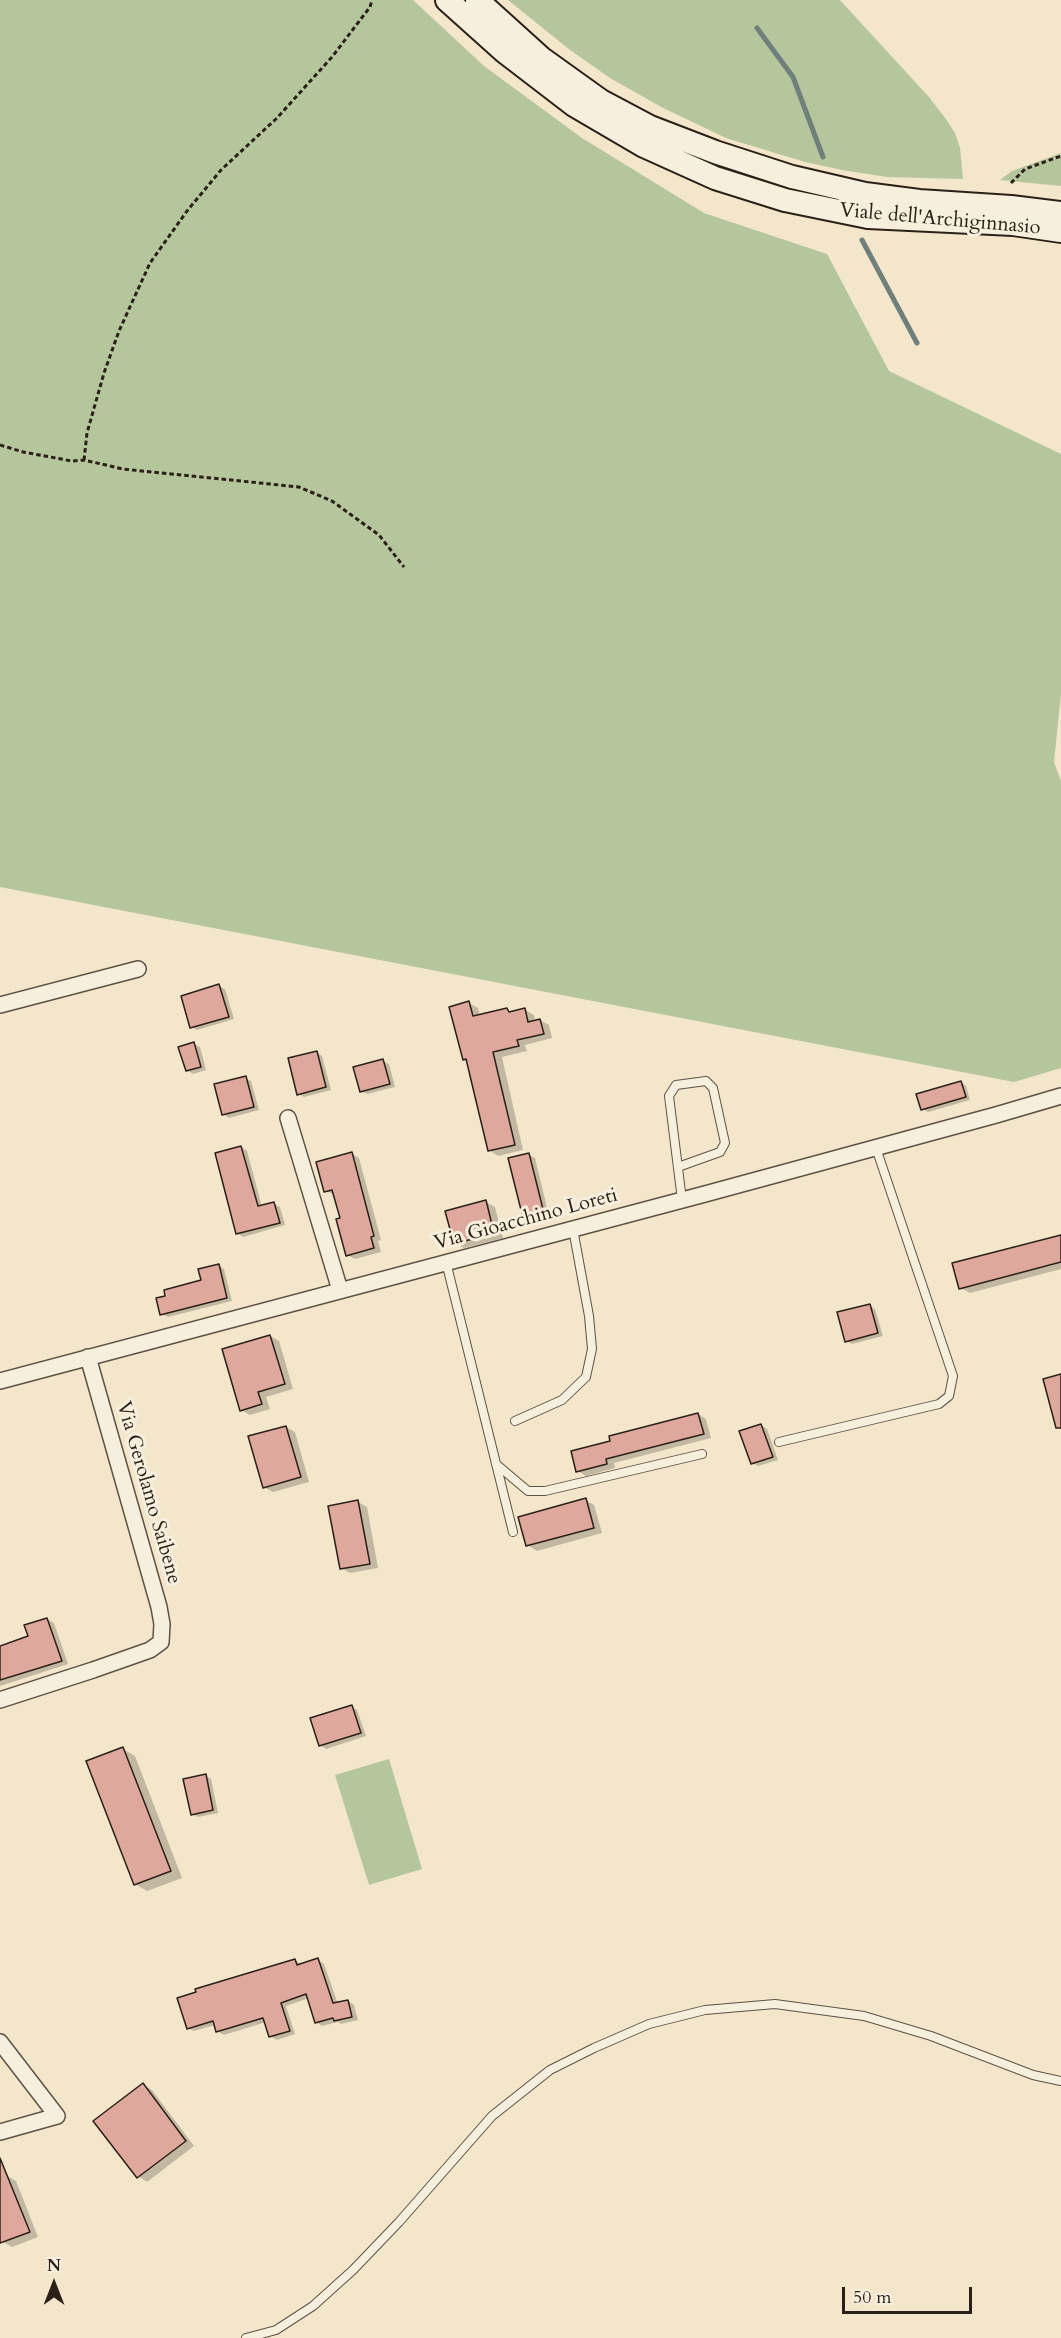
<!DOCTYPE html>
<html>
<head>
<meta charset="utf-8">
<style>
  body { margin:0 }
  #map { position:relative; width:1061px; height:2338px; overflow:hidden; background:#f3e6cb; font-family:Cardo,serif }
  canvas { display:block }
  .north { position:absolute; left:24px; top:2254px; width:60px; height:60px; -webkit-text-stroke:4px #f7efdd; paint-order:stroke; rotate:0deg; font-size:16px; font-weight:700; line-height:24px; text-align:center; color:#2b2017 }
  .north::after { content:''; display:block; margin:auto; width:21px; height:27px; background:#2b2017; clip-path:polygon(50% 0,100% 100%,50% 72%,0 100%) }
  .scale { position:absolute; left:842px; top:2287px; width:130px; height:27px; box-sizing:border-box; border:3px solid #2b2017; border-top:0; padding-left:8px; font-size:18px; line-height:21px; white-space:nowrap; color:#2b2017; -webkit-text-stroke:4px #f7efdd; paint-order:stroke }
</style>
</head>
<body>
<div id="map">
<canvas width="1061" height="2338"></canvas>
<div class="north">N</div>
<div class="scale">50 m</div>
</div>
<script>
const context = document.querySelector('canvas').getContext('2d');
context.lineJoin = 'round';
function fillPath(path, color) {
  context.fillStyle = color;
  context.fill(path, 'evenodd');
}
function toPath(rows) {
  const path = new Path2D();
  for (const r of rows) {
    path.moveTo(r[0], r[1]);
    for (let i = 2; i < r.length; i += 2) path.lineTo(r[i], r[i + 1]);
  }
  return path;
}
function strokePath(path, color, width, dash) {
  context.strokeStyle = color;
  context.lineWidth = width;
  context.lineCap = dash ? 'butt' : 'round';
  context.setLineDash(dash || []);
  context.stroke(path);
}
function drawText(font, color, halo, rows, align = 'center') {
  context.font = font + ' Cardo,serif';
  context.lineWidth = 6;
  context.setLineDash([]);
  context.textBaseline = 'middle';
  context.strokeStyle = halo;
  context.fillStyle = color;
  for (const [text, x, y, turn = 0] of rows) {
    context.save();
    context.translate(x, y);
    context.rotate((+turn || 0) * Math.PI / 180);
    context.textAlign = isNaN(turn) ? turn : align;
    if (halo) context.strokeText(text, 0, 0);
    context.fillText(text, 0, 0);
    context.restore();
  }
}
const green = toPath([
  [0,0,413,0,484,66,582,138,704,213,827,254,889,371,1061,454,1061,694,1054,762,1061,781,1061,1068,1014,1082,0,887],
  [508,0,840,0,928,96,946,119,955,133,960,148,963,179,887,177,842,170,805,162,726,138,663,108,610,78,570,50],
  [1061,153,1061,186,1000,180,1012,171],
  [389,1759,422,1869,369,1885,335,1775]
]);
const shadow = toPath([
  [219,986,225,989,234,1019,197,1030,192,1027],
  [469,1003,478,1008,480,1016,507,1009,513,1013,525,1010,534,1015,535,1021,540,1020,549,1025,552,1038,525,1045,527,1051,502,1057,523,1150,498,1156,489,1150,468,1062,464,1059],
  [194,1044,200,1047,206,1070,193,1074,187,1070],
  [316,1052,322,1056,331,1090,304,1097,299,1094],
  [383,1061,389,1064,395,1087,367,1094,361,1091],
  [245,1078,251,1081,259,1110,229,1118,223,1114],
  [961,1082,966,1086,970,1100,928,1112,922,1109],
  [241,1147,247,1151,262,1207,274,1204,280,1207,285,1225,243,1237,237,1233],
  [351,1153,359,1158,381,1240,378,1241,381,1252,355,1259,347,1255,341,1219,335,1195,326,1191],
  [529,1155,535,1158,549,1216,530,1221,524,1217],
  [486,1202,495,1207,503,1238,464,1248,455,1243],
  [1061,1236,1061,1269,970,1293,961,1288],
  [219,1266,224,1269,232,1301,168,1317,162,1314,167,1297,203,1281],
  [869,1305,875,1309,883,1336,852,1344,846,1341],
  [270,1336,279,1341,293,1389,266,1397,270,1409,250,1415,241,1410],
  [698,1414,706,1419,711,1438,614,1463,615,1468,586,1476,578,1471],
  [761,1425,767,1429,778,1460,758,1466,752,1463],
  [286,1427,295,1432,309,1482,273,1492,264,1487],
  [585,1500,594,1505,602,1533,537,1551,528,1545],
  [358,1502,367,1507,378,1568,350,1573,341,1568],
  [47,1619,54,1623,68,1664,0,1686,0,1648,30,1637],
  [352,1707,357,1710,366,1736,326,1749,320,1745],
  [123,1749,135,1756,182,1878,147,1891,135,1884],
  [206,1776,211,1779,218,1813,198,1817,192,1814],
  [295,1960,301,1964,318,1960,324,1964,338,2004,348,2001,354,2005,358,2020,341,2024,338,2022,322,2026,316,2022,309,1998,286,2006,295,2034,277,2040,270,2036,266,2022,224,2035,217,2031,215,2025,194,2031,188,2028],
  [143,2085,152,2090,194,2146,147,2182,138,2176],
  [7,2176,16,2181,38,2237,12,2247,3,2242,0,2234,0,2179]
]);
const stream = toPath([
  [757,28,793,77,823,157],
  [862,240,917,343]
]);
const building = toPath([
  [219,984,229,1017,190,1028,181,996,219,984],
  [469,1001,473,1016,507,1008,509,1012,525,1008,528,1022,540,1019,544,1034,517,1040,519,1046,493,1052,515,1145,488,1151,466,1059,463,1060,449,1007,469,1001],
  [194,1042,201,1067,186,1071,178,1047,194,1042],
  [317,1051,326,1087,297,1095,288,1058,317,1051],
  [383,1059,390,1084,360,1092,353,1067,383,1059],
  [246,1076,254,1107,222,1115,214,1084,246,1076],
  [961,1081,966,1097,921,1110,916,1094,961,1081],
  [241,1146,258,1206,274,1202,280,1223,236,1234,215,1153,241,1146],
  [352,1152,374,1236,371,1237,374,1248,346,1256,336,1219,340,1218,332,1190,324,1192,316,1162,352,1152],
  [529,1153,544,1213,523,1218,508,1158,529,1153],
  [486,1200,494,1233,454,1244,445,1211,486,1200],
  [1061,1235,1061,1262,959,1289,952,1263,1061,1235],
  [219,1264,227,1298,160,1315,156,1298,165,1296,164,1290,201,1280,198,1269,219,1264],
  [870,1304,878,1333,845,1342,837,1312,870,1304],
  [270,1335,285,1384,258,1392,262,1404,240,1411,222,1349,270,1335],
  [1061,1374,1061,1428,1056,1428,1043,1379,1061,1374],
  [698,1413,704,1434,606,1459,607,1464,576,1472,571,1451,610,1441,609,1436,698,1413],
  [761,1424,773,1457,751,1464,739,1431,761,1424],
  [286,1426,301,1477,263,1488,248,1436,286,1426],
  [586,1498,594,1528,526,1546,518,1517,586,1498],
  [358,1500,370,1564,340,1569,328,1506,358,1500],
  [47,1618,62,1661,0,1680,0,1646,28,1636,24,1625,47,1618],
  [352,1705,361,1733,319,1746,310,1718,352,1705],
  [123,1747,171,1871,134,1885,86,1761,123,1747],
  [206,1774,213,1810,191,1815,183,1779,206,1774],
  [318,1958,333,2003,348,2000,352,2017,334,2021,333,2018,315,2023,306,1994,281,2003,290,2031,269,2037,263,2018,216,2032,213,2021,187,2029,177,1998,196,1992,195,1989,295,1959,297,1965,318,1958],
  [143,2083,186,2141,137,2178,93,2121,143,2083],
  [0,2158,30,2232,0,2243,0,2158]
]);
const path = toPath([
  [1011,183,1025,169,1061,156],
  [0,445,23,452,72,461,84,460,123,469,299,487,332,501,379,535,404,567],
  [84,460,87,433,104,373,119,331,150,263,187,211,221,170,277,118,332,57,370,7,372,0]
]);
const lane = toPath([
  [678,1167,720,1152,725,1143,713,1088,706,1081,676,1085,669,1096,682,1200],
  [446,1262,513,1532],
  [515,1421,562,1400,586,1377,592,1349,589,1316,573,1229],
  [779,1442,939,1404,949,1396,953,1376,876,1148],
  [496,1464,528,1491,545,1491,702,1454],
  [246,2338,276,2330,313,2306,353,2270,399,2222,492,2116,550,2070,594,2048,649,2024,705,2010,775,2004,864,2016,931,2036,1033,2075,1061,2081]
]);
const street = toPath([
  [0,1005,138,969],
  [288,1118,340,1290],
  [0,1381,705,1194,996,1115,1061,1096],
  [0,1700,93,1670,150,1650,161,1642,162,1624,159,1607,88,1357],
  [0,2042,57,2116,0,2132]
]);
const secondary = toPath([
  [447,0,505,52,574,105,644,146,715,178,785,200,868,217,1013,224,1061,231],
  [477,0,541,58,601,101,650,127,715,152,792,177,865,194,919,201,1011,207,1061,213]
]);
const streetNames = [
  ["Viale dell'Archiginnasio",940,220,5],
  ["Via Gioacchino Loreti",526,1220,-15],
  ["Via Gerolamo Saibene",148,1493,74]
];
fillPath(green, '#b5c69c');
fillPath(shadow, '#0003');
strokePath(stream, '#6f7f7b', 5);
fillPath(building, '#dea99c');
strokePath(building, '#2b2017', 1.5);
strokePath(lane, '#5d5244', 10);
strokePath(street, '#5d5244', 18);
strokePath(secondary, '#2b2017', 26);
strokePath(path, '#2b2017', 3, [4.5, 3]);
strokePath(lane, '#f7efdd', 8);
strokePath(street, '#f7efdd', 15);
strokePath(secondary, '#f7efdd', 22);
drawText('20px', '#2b2017', '#f7efdd', streetNames);
</script>
</body>
</html>
